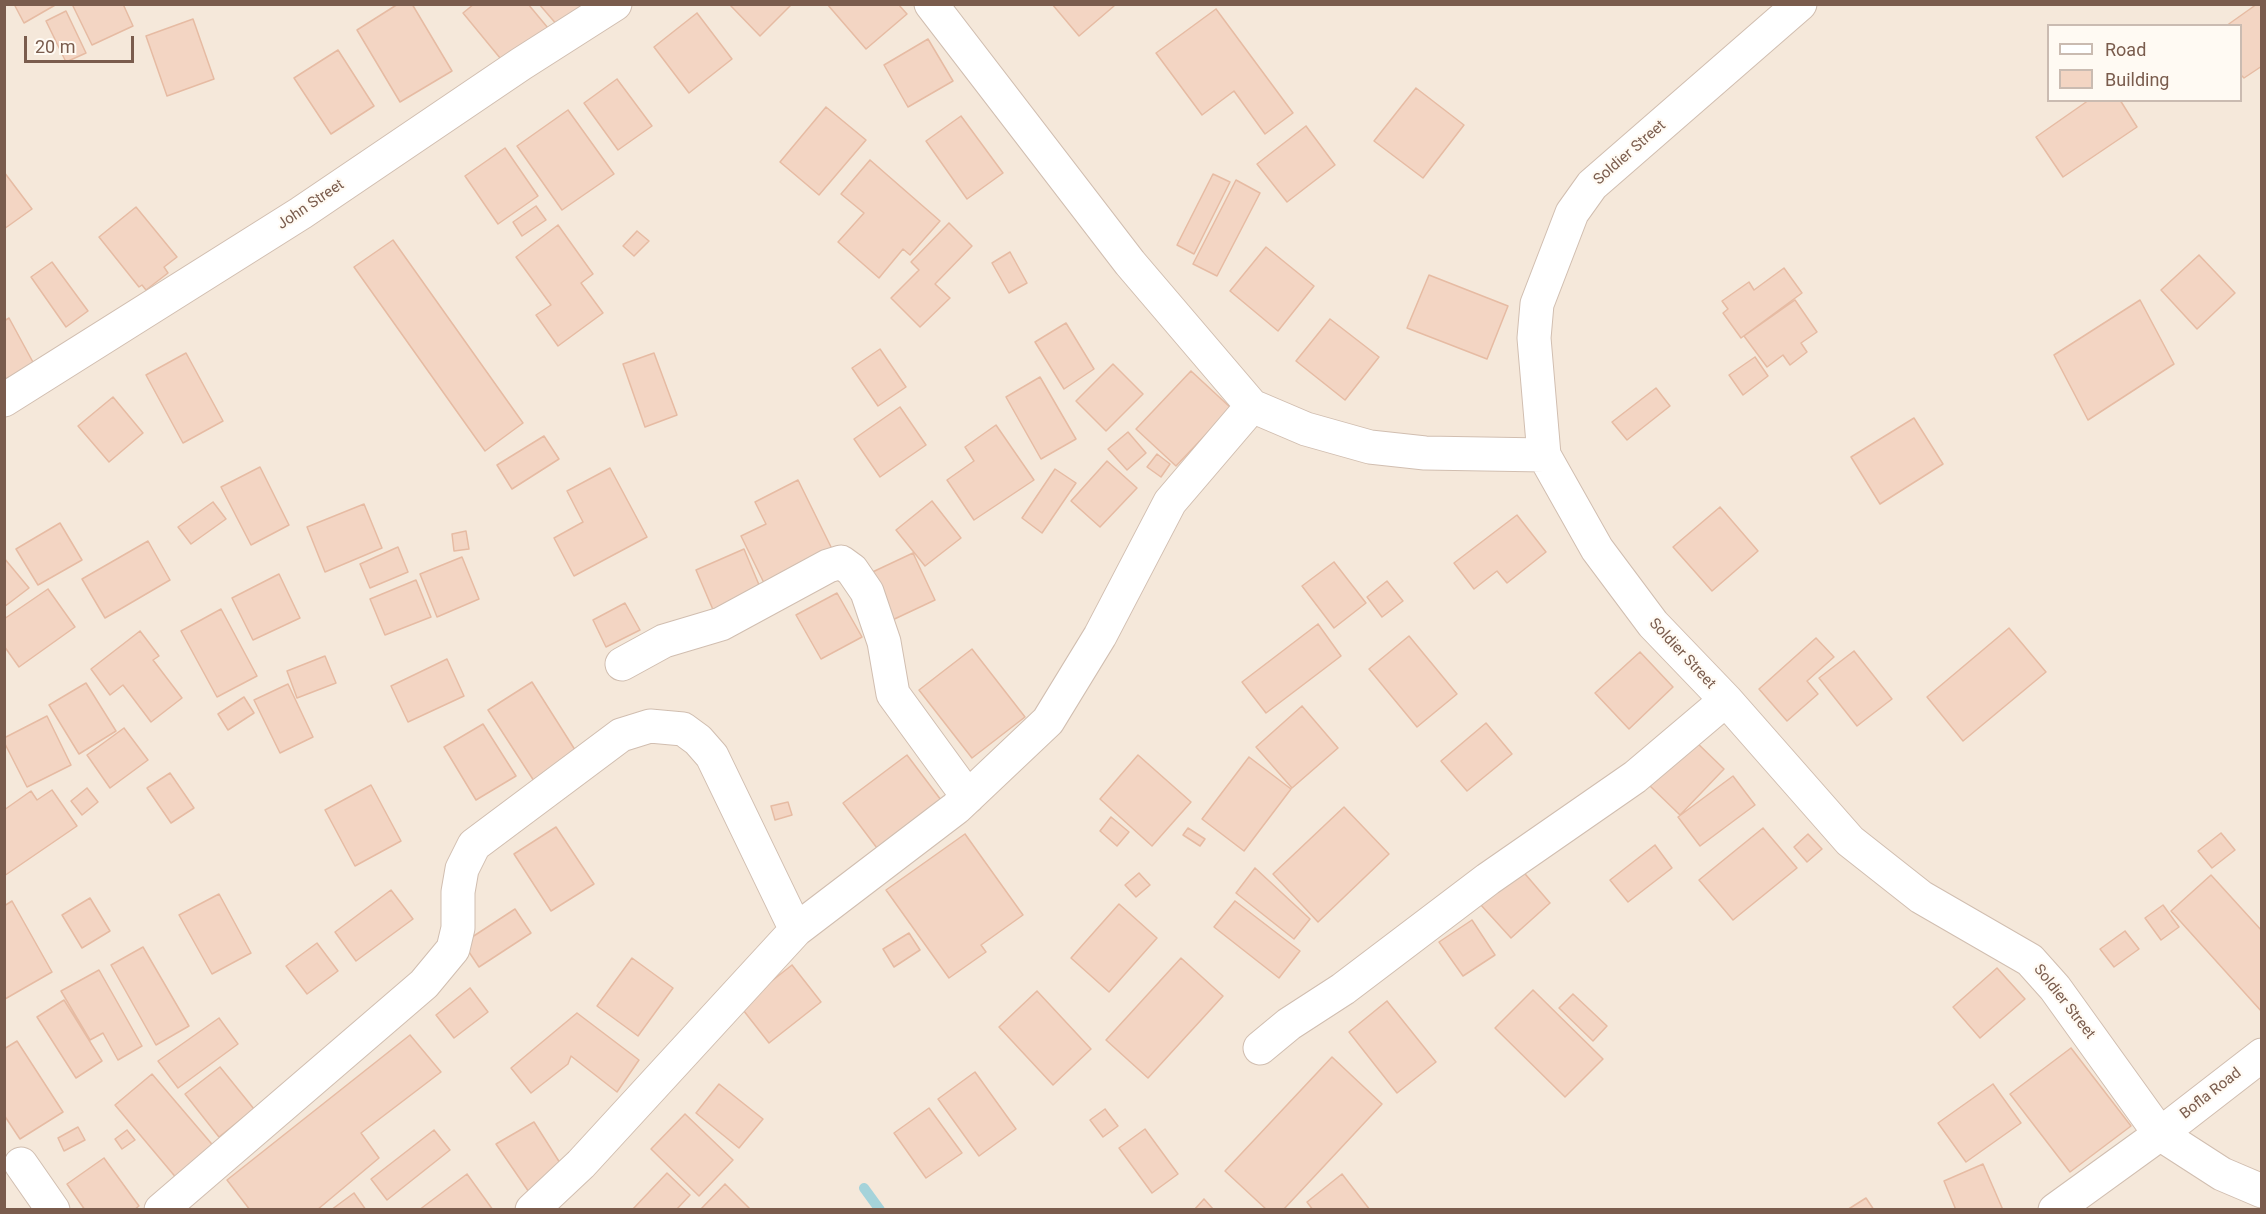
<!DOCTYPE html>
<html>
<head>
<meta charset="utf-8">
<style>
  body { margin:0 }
  #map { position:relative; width:2266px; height:1214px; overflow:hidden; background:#fdf6ec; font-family:Roboto,sans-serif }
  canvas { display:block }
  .frame { position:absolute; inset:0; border:6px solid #7a5c4d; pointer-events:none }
  .legend { position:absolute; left:2047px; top:24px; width:195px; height:78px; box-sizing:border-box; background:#fffaf3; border:2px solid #cabbb1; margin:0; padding:8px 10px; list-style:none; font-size:18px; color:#7a5c4d }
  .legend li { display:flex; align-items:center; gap:12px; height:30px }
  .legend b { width:30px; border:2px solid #cabbb1 }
  .scale { position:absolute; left:24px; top:36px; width:110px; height:27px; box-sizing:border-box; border:3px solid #7a5c4d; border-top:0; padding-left:8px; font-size:18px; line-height:21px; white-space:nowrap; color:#7a5c4d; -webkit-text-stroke:4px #fffaf3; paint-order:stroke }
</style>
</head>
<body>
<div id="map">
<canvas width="2266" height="1214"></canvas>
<div class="frame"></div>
<ul class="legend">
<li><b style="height:8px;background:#fff"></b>Road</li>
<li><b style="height:16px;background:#f3d5c3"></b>Building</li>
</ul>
<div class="scale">20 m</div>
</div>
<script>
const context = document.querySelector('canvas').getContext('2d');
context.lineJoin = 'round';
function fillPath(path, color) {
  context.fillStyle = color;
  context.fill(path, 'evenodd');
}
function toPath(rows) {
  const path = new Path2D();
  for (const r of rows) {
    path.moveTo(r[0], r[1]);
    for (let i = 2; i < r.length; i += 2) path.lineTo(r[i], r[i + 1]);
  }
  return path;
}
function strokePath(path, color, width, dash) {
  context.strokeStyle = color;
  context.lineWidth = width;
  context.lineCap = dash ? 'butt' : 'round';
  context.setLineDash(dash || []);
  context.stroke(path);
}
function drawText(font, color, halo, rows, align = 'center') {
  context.font = font + ' Roboto,sans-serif';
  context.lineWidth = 4.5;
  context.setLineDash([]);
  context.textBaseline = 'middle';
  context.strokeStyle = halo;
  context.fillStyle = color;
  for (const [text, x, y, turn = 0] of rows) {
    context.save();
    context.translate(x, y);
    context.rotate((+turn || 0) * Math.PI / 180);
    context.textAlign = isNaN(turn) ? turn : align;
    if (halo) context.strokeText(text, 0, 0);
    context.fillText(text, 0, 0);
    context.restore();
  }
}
const residential = toPath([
  [5,5,2261,5,2261,1209,5,1209],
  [2048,26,2240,26,2240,100,2048,100]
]);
const stream = toPath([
  [864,1188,880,1210]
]);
const building = toPath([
  [14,4,57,4,24,23,14,4],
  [72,4,123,4,133,26,92,45,72,4],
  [398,4,412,4,452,71,400,102,357,30,398,4],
  [474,4,528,4,548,28,505,64,463,13,474,4],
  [539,4,581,4,582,5,558,26,539,4],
  [729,4,792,4,760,36,729,4],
  [827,4,898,4,907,14,866,49,827,4],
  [1052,4,1113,4,1114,6,1079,36,1052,4],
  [2257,4,2262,4,2262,66,2244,78,2240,74,2240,26,2226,26,2257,4],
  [1216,9,1293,113,1265,134,1234,91,1202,115,1156,53,1216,9],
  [66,11,86,53,66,62,46,21,66,11],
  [697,13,732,59,689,93,654,47,697,13],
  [193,19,214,79,167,96,146,36,193,19],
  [928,39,953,81,908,107,884,65,928,39],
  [338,50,374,106,331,134,294,78,338,50],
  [617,79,652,126,618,150,584,103,617,79],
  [1416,88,1464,125,1423,178,1374,141,1416,88],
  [2089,100,2120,100,2137,127,2063,177,2036,137,2089,100],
  [826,107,866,140,819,195,780,162,826,107],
  [568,110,614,174,562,210,517,146,568,110],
  [961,116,1003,173,967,199,926,141,961,116],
  [1306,126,1335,165,1287,202,1257,164,1306,126],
  [505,148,538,196,498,224,465,176,505,148],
  [870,160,940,221,910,255,903,249,879,278,838,242,864,213,841,194,870,160],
  [4,172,32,209,4,229,4,172],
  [1213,174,1230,182,1194,254,1177,245,1213,174],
  [1236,180,1260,193,1217,276,1193,264,1236,180],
  [536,206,546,220,522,236,513,222,536,206],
  [136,207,177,257,164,267,168,273,146,290,142,285,139,287,99,237,136,207],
  [949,223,972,246,935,284,950,298,920,327,891,298,919,270,911,262,949,223],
  [558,225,593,274,581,283,603,313,558,346,536,315,551,305,516,257,558,225],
  [637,231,649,241,634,256,623,246,637,231],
  [393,240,523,423,485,451,354,267,393,240],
  [1266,247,1314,286,1278,331,1230,291,1266,247],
  [1010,252,1027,283,1009,293,992,263,1010,252],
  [2199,255,2235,293,2197,329,2161,290,2199,255],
  [52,262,88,311,66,327,31,277,52,262],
  [1784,268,1802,293,1741,338,1723,313,1728,309,1722,301,1749,282,1754,290,1784,268],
  [1429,275,1508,306,1487,359,1407,328,1429,275],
  [1795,300,1817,332,1801,343,1807,352,1790,365,1783,355,1767,367,1744,336,1795,300],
  [2140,300,2174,364,2088,420,2054,355,2140,300],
  [9,318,34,364,4,380,4,321,9,318],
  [1330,319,1379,357,1345,400,1296,361,1330,319],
  [1066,323,1094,369,1064,389,1035,342,1066,323],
  [880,349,906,387,878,406,852,368,880,349],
  [186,353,223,421,183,443,146,375,186,353],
  [654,353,677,415,645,427,623,364,654,353],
  [1755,357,1768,376,1743,395,1729,375,1755,357],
  [1113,364,1143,394,1106,431,1076,401,1113,364],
  [1191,371,1231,408,1176,466,1136,429,1191,371],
  [1040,377,1076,439,1041,459,1006,397,1040,377],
  [1656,388,1670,406,1627,440,1612,422,1656,388],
  [113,397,143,433,109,462,78,426,113,397],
  [900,407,926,445,880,477,854,439,900,407],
  [1914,418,1943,464,1880,504,1851,457,1914,418],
  [996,425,1034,480,974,520,947,480,974,461,965,447,996,425],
  [1128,432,1146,453,1127,470,1108,449,1128,432],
  [544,436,559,459,512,489,497,465,544,436],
  [1157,454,1170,464,1161,477,1147,467,1157,454],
  [1107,461,1137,488,1100,527,1071,501,1107,461],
  [260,467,289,525,251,545,221,487,260,467],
  [610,468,647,537,574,576,554,538,583,522,567,491,610,468],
  [1055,469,1076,483,1042,533,1022,518,1055,469],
  [798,480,833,551,765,585,741,536,766,524,755,502,798,480],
  [932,501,961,538,925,566,896,530,932,501],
  [213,502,226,519,191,544,178,527,213,502],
  [364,504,382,548,325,572,307,527,364,504],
  [1720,507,1758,551,1712,591,1673,547,1720,507],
  [1517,515,1546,552,1507,583,1497,571,1474,589,1454,563,1517,515],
  [60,523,82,560,38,585,16,549,60,523],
  [466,531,469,549,454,551,452,534,466,531],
  [148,541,170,580,105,618,82,579,148,541],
  [398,547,408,572,370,588,360,564,398,547],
  [744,549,762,592,714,612,696,570,744,549],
  [913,553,935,600,886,623,864,576,913,553],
  [462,557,479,599,437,617,420,574,462,557],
  [4,558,29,588,4,607,4,558],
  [1334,562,1366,603,1334,628,1302,586,1334,562],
  [279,574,300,618,253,640,232,598,279,574],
  [416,580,431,617,385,635,370,599,416,580],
  [1387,581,1403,601,1382,617,1367,597,1387,581],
  [48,589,75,627,19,667,4,646,4,619,48,589],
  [837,593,862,637,821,659,796,615,837,593],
  [625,603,640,630,606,647,593,620,625,603],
  [221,609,257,676,217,697,181,631,221,609],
  [1318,624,1341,656,1266,713,1242,682,1318,624],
  [2009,628,2046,672,1963,741,1927,697,2009,628],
  [140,631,159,656,153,660,182,698,151,722,123,685,110,695,91,669,140,631],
  [1409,636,1457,694,1417,727,1369,669,1409,636],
  [1816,638,1834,657,1807,681,1818,694,1787,721,1759,689,1816,638],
  [972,649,1025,717,972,758,919,690,972,649],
  [1854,651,1892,699,1857,726,1819,678,1854,651],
  [1640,652,1673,687,1629,729,1595,693,1640,652],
  [325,656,336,683,297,698,287,671,325,656],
  [447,659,464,696,408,722,391,686,447,659],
  [532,682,577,753,534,781,488,710,532,682],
  [86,683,116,731,79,754,49,705,86,683],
  [288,684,313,737,280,753,254,700,288,684],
  [244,697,254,713,228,730,218,714,244,697],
  [1302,706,1338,748,1292,788,1256,747,1302,706],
  [47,716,71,765,27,787,4,742,4,738,47,716],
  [1486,723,1512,754,1467,791,1441,761,1486,723],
  [483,724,516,776,476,800,444,747,483,724],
  [124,728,148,760,110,788,87,755,124,728],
  [1693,739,1724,769,1680,815,1649,785,1693,739],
  [907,755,944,804,880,852,843,803,907,755],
  [1138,755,1191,802,1152,846,1100,799,1138,755],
  [1249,757,1291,789,1244,851,1202,819,1249,757],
  [170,773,194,808,171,823,147,788,170,773],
  [1733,776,1755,805,1700,846,1678,817,1733,776],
  [371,785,401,841,355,866,325,810,371,785],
  [87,788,98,802,82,815,71,801,87,788],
  [52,790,77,826,4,876,4,810,31,791,37,800,52,790],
  [788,802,792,815,775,820,771,806,788,802],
  [1344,807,1389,854,1318,922,1273,874,1344,807],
  [1111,817,1129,832,1117,846,1100,831,1111,817],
  [556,827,594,884,551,911,514,854,556,827],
  [1188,828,1205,839,1200,846,1183,835,1188,828],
  [1763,828,1797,868,1733,920,1699,880,1763,828],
  [2221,833,2235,850,2212,868,2198,851,2221,833],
  [965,834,1023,915,981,945,986,952,949,978,886,890,965,834],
  [1808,834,1822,849,1807,862,1794,847,1808,834],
  [1655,845,1672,868,1628,902,1610,880,1655,845],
  [1255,868,1310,919,1294,939,1236,893,1255,868],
  [1520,868,1550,903,1511,938,1480,904,1520,868],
  [1139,873,1150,885,1136,897,1125,885,1139,873],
  [2211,875,2262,931,2262,1012,2171,911,2211,875],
  [391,890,413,919,356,961,335,932,391,890],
  [219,894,251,953,212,974,179,915,219,894],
  [90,898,110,931,82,948,62,915,90,898],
  [12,901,52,972,5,999,4,906,12,901],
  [1235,901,1300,951,1279,978,1214,927,1235,901],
  [1119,904,1157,938,1109,992,1071,958,1119,904],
  [2163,905,2179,927,2161,940,2145,918,2163,905],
  [515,909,531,933,479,967,463,943,515,909],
  [1472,920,1495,955,1463,976,1439,942,1472,920],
  [2125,931,2139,949,2114,967,2100,949,2125,931],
  [909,933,920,950,894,967,883,949,909,933],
  [317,943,338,971,307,994,286,966,317,943],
  [143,947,189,1026,156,1045,111,965,143,947],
  [632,958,673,988,638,1036,597,1006,632,958],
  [1181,958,1223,996,1148,1078,1106,1040,1181,958],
  [792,965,821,1002,769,1043,740,1006,792,965],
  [1997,968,2025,999,1980,1038,1953,1007,1997,968],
  [99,970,142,1046,118,1060,103,1033,90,1040,61,991,99,970],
  [470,988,488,1012,454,1038,436,1015,470,988],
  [1533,990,1603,1059,1565,1097,1495,1028,1533,990],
  [1037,991,1091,1049,1053,1085,999,1027,1037,991],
  [1573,994,1607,1026,1593,1041,1559,1008,1573,994],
  [64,1000,102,1061,76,1078,37,1017,64,1000],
  [1387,1001,1436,1062,1397,1093,1349,1032,1387,1001],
  [577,1013,639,1060,617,1092,571,1056,568,1064,531,1093,511,1068,577,1013],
  [219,1018,238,1044,178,1088,158,1061,219,1018],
  [410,1035,441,1072,361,1133,379,1158,317,1210,250,1210,227,1180,410,1035],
  [17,1041,63,1112,20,1139,4,1115,4,1049,17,1041],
  [2071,1048,2131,1126,2070,1172,2010,1094,2071,1048],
  [1332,1057,1382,1104,1283,1210,1267,1210,1225,1171,1332,1057],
  [220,1067,254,1109,219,1137,185,1094,220,1067],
  [975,1072,1016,1129,979,1156,938,1099,975,1072],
  [152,1074,216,1149,178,1180,115,1105,152,1074],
  [719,1084,763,1119,739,1148,696,1113,719,1084],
  [1993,1084,2021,1123,1966,1162,1938,1123,1993,1084],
  [929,1108,962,1153,926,1178,894,1133,929,1108],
  [1105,1109,1118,1126,1103,1137,1090,1120,1105,1109],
  [685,1114,733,1160,699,1196,651,1149,685,1114],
  [534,1122,567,1174,531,1195,496,1144,534,1122],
  [78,1127,85,1140,64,1151,58,1138,78,1127],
  [1145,1129,1178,1174,1152,1193,1119,1148,1145,1129],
  [127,1130,135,1140,122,1149,115,1139,127,1130],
  [434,1130,450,1150,387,1200,371,1179,434,1130],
  [104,1158,139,1206,134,1210,85,1210,67,1184,104,1158],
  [1983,1164,2003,1210,1956,1210,1944,1181,1983,1164],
  [667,1173,690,1195,676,1210,632,1210,667,1173],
  [467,1174,493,1210,419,1210,467,1174],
  [1342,1174,1370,1210,1313,1210,1307,1202,1342,1174],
  [725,1184,751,1210,700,1210,725,1184],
  [354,1193,366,1210,331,1210,354,1193],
  [1866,1198,1874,1210,1847,1210,1866,1198],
  [1204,1199,1214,1210,1194,1210,1204,1199]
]);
const minor = toPath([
  [931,4,1130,263,1252,406,1306,429,1370,447,1425,453,1544,455],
  [1800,4,1592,185,1572,213,1537,304,1534,338,1544,455,1597,549,1653,624,1726,700,1850,841,1921,897,2030,960,2055,988,2160,1134,2222,1174,2262,1191],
  [4,400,301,213,521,64,615,4],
  [622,664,664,641,721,624,828,566,841,562,852,570,867,592,884,642,893,694,968,797],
  [1260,1048,1289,1024,1343,989,1488,879,1635,777,1726,700],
  [21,1164,53,1210],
  [161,1210,424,984,453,949,458,928,458,892,462,869,474,845,621,735,650,726,683,729,698,740,712,756,796,930],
  [532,1210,581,1164,796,930,956,808,1048,721,1100,636,1170,502,1252,406],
  [2055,1210,2160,1134,2262,1055]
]);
const streetNames = [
  ["Soldier Street",1630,153,-41],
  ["John Street",311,205,-34],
  ["Soldier Street",1682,654,47],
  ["Soldier Street",2064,1002,52],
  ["Bofla Road",2211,1094,-38]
];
fillPath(residential, '#f5e8da');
strokePath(stream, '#a5d3da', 10);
fillPath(building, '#f3d5c3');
strokePath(building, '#e6bba3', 1.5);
strokePath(minor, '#d1beb0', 35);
strokePath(minor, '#fff', 33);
drawText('15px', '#7a5c4d', '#fffaf3', streetNames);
</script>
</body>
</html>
